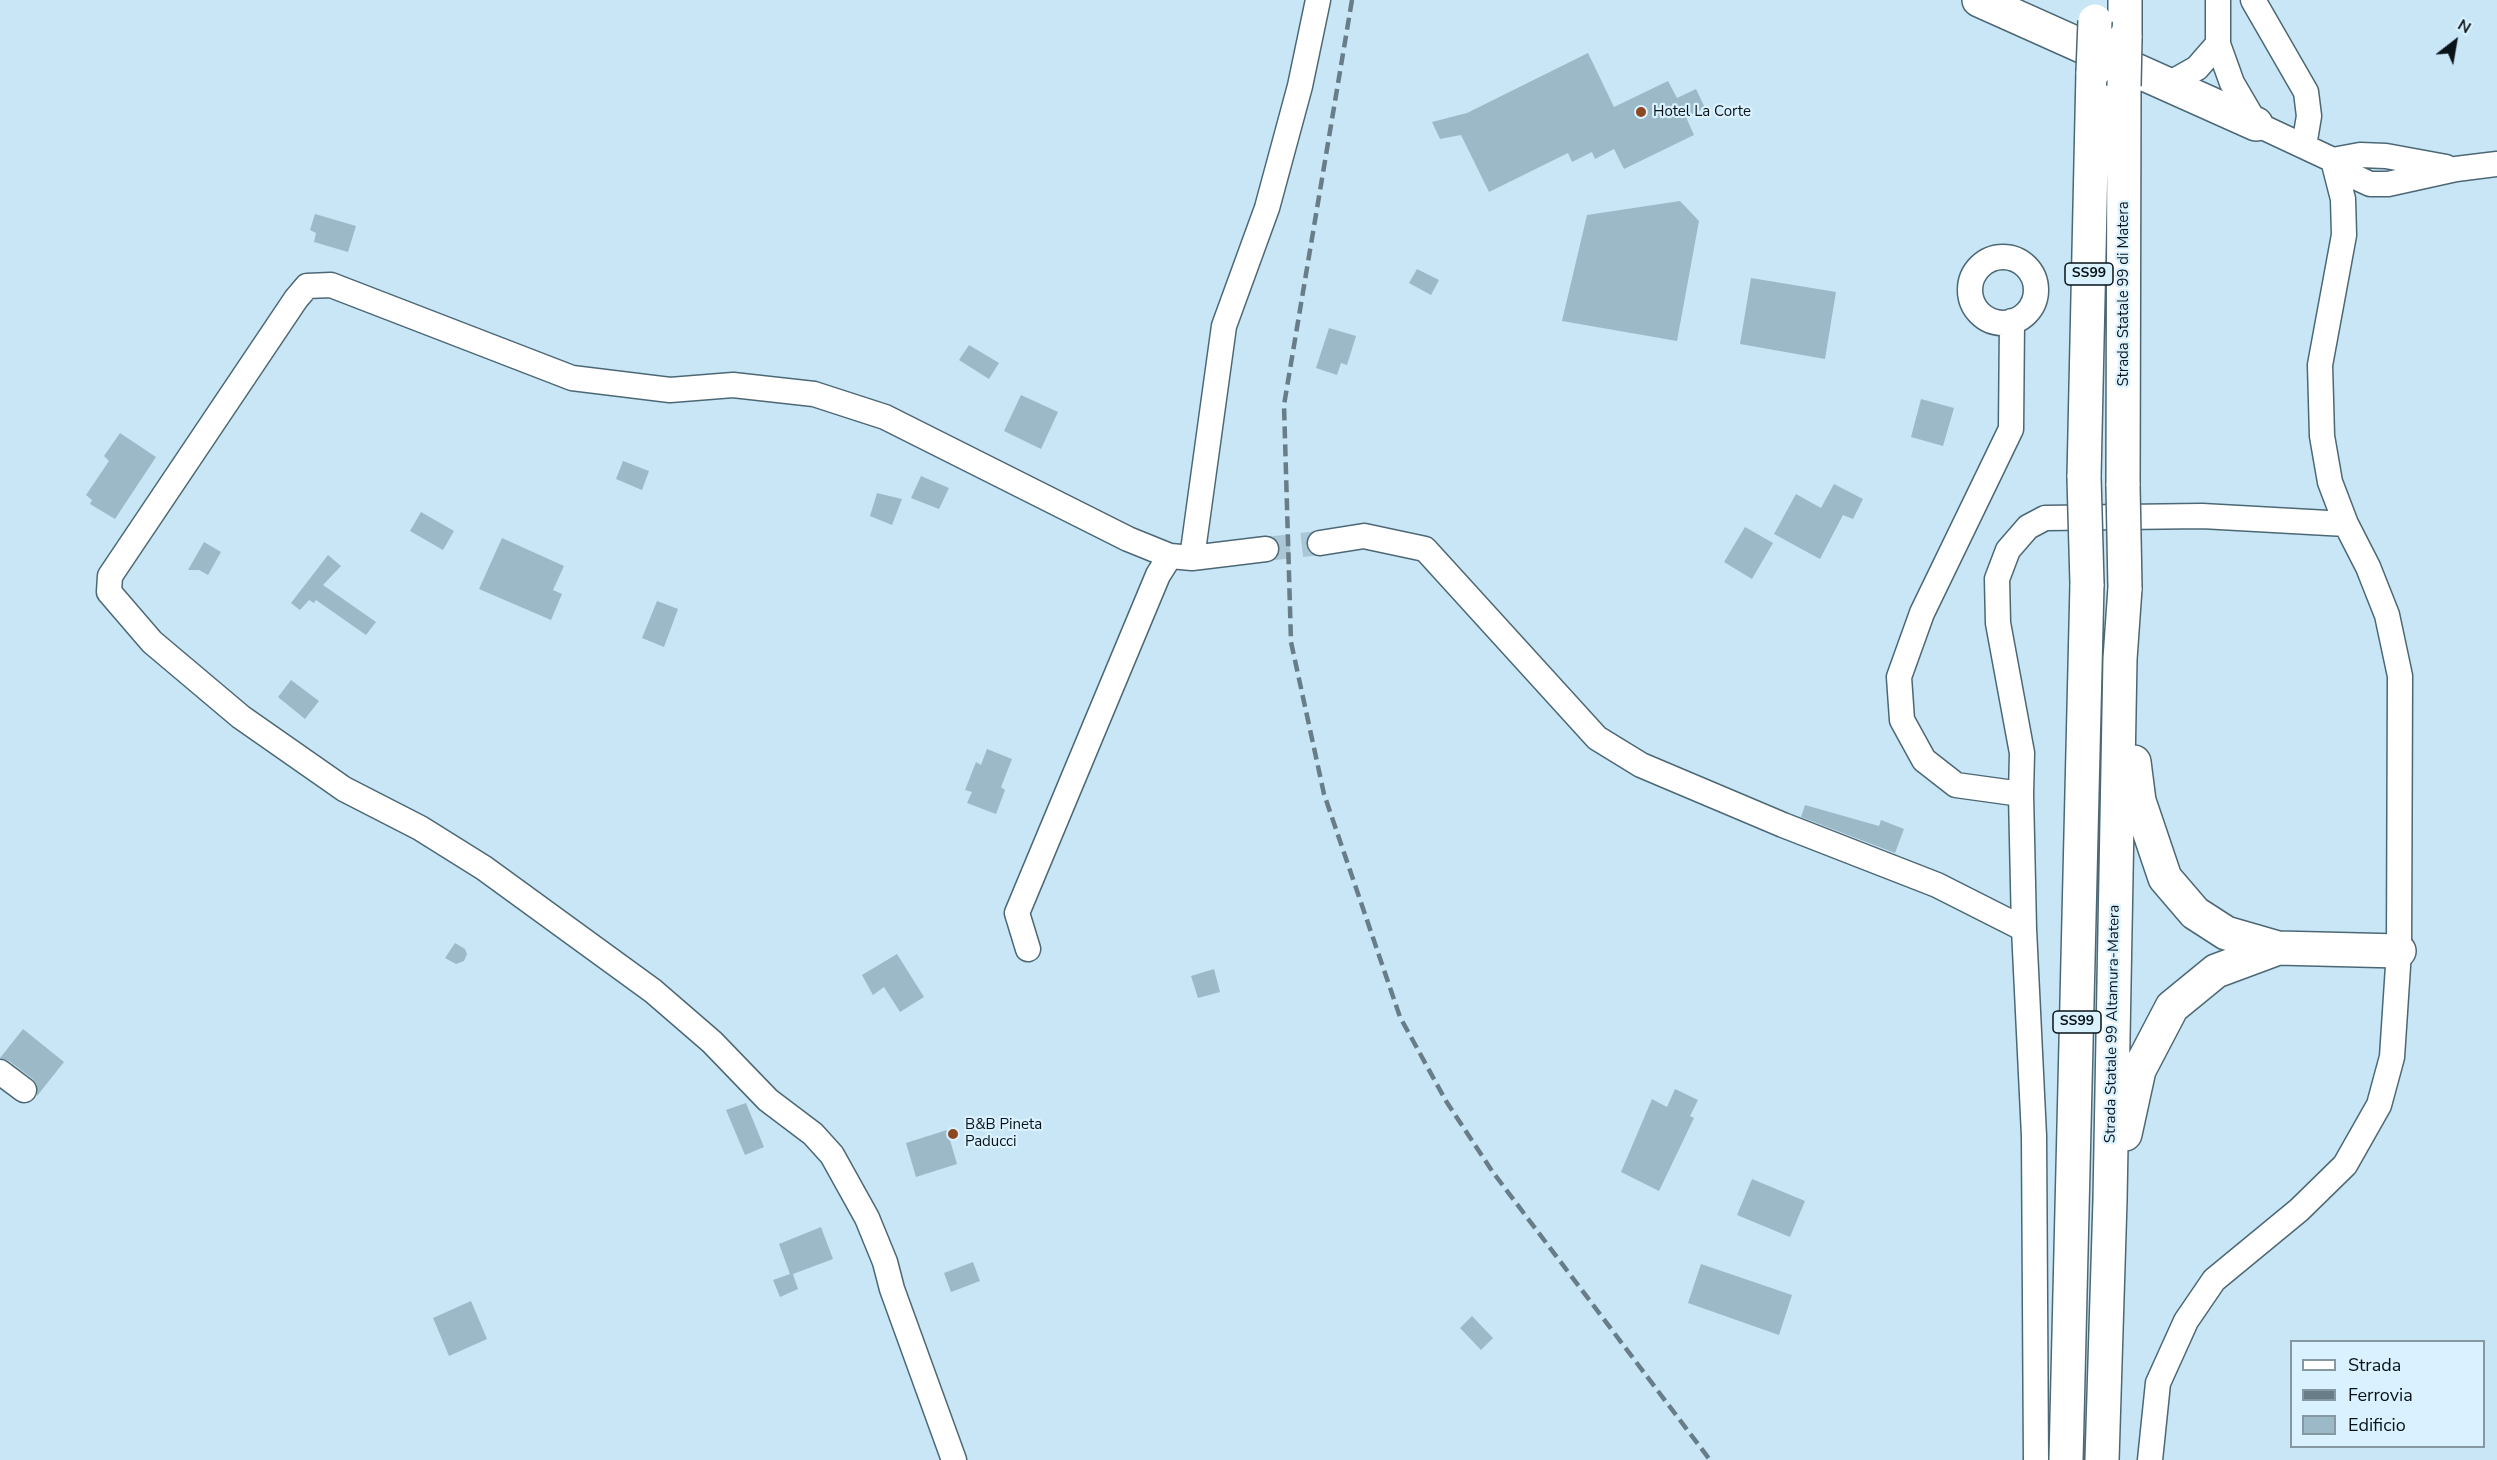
<!DOCTYPE html>
<html>
<head>
<meta charset="utf-8">
<style>
  body { margin:0 }
  #map { position:relative; width:2497px; height:1460px; overflow:hidden; background:#c8e6f6; font-family:"Nunito Sans",sans-serif }
  canvas { display:block }
  .legend { position:absolute; left:2290px; top:1340px; width:195px; height:108px; box-sizing:border-box; background:#daf2ff; border:2px solid #8699a3; margin:0; padding:8px 10px; list-style:none; font-size:18px; color:#091419 }
  .legend li { display:flex; align-items:center; gap:12px; height:30px }
  .legend b { width:30px; border:2px solid #8699a3 }
  .north { position:absolute; left:2425px; top:12px; width:60px; height:60px; -webkit-text-stroke:4px #daf2ff; paint-order:stroke; rotate:31deg; font-size:16px; font-weight:700; line-height:24px; text-align:center; color:#091419 }
  .north::after { content:''; display:block; margin:auto; width:21px; height:27px; background:#091419; clip-path:polygon(50% 0,100% 100%,50% 72%,0 100%) }
</style>
</head>
<body>
<div id="map">
<canvas width="2497" height="1460"></canvas>
<ul class="legend">
<li><b style="height:8px;background:#fff"></b>Strada</li>
<li><b style="height:8px;background:#687d87"></b>Ferrovia</li>
<li><b style="height:16px;background:#9cb9c8"></b>Edificio</li>
</ul>
<div class="north">N</div>
</div>
<script>
const context = document.querySelector('canvas').getContext('2d');
context.lineJoin = 'round';
function fillPath(path, color) {
  context.fillStyle = color;
  context.fill(path, 'evenodd');
}
function toPath(rows) {
  const path = new Path2D();
  for (const r of rows) {
    if (r.length === 3) {
      path.moveTo(r[0] + r[2], r[1]);
      path.arc(r[0], r[1], r[2], 0, 2 * Math.PI);
      continue;
    }
    path.moveTo(r[0], r[1]);
    for (let i = 2; i < r.length; i += 2) path.lineTo(r[i], r[i + 1]);
  }
  return path;
}
function strokePath(path, color, width, dash) {
  context.strokeStyle = color;
  context.lineWidth = width;
  context.lineCap = dash ? 'butt' : 'round';
  context.setLineDash(dash || []);
  context.stroke(path);
}
function drawText(font, color, halo, rows, align = 'center') {
  context.font = font + ' "Nunito Sans",sans-serif';
  context.lineWidth = 4.5;
  context.setLineDash([]);
  context.textBaseline = 'middle';
  context.strokeStyle = halo;
  context.fillStyle = color;
  for (const [text, x, y, turn = 0] of rows) {
    context.save();
    context.translate(x, y);
    context.rotate((+turn || 0) * Math.PI / 180);
    context.textAlign = isNaN(turn) ? turn : align;
    if (halo) context.strokeText(text, 0, 0);
    context.fillText(text, 0, 0);
    context.restore();
  }
}
const building = toPath([
  [1588,53,1614,107,1668,81,1677,98,1696,89,1705,108,1686,117,1694,135,1624,169,1614,149,1595,159,1592,152,1572,162,1568,153,1489,192,1461,135,1440,139,1432,122,1467,113],
  [1680,201,1699,221,1677,341,1562,321,1587,215],
  [315,214,356,226,348,252,314,242,316,233,310,230],
  [1417,269,1439,280,1431,295,1409,283],
  [1751,278,1836,292,1825,359,1740,344],
  [1329,328,1356,336,1347,365,1341,363,1337,375,1316,368],
  [969,345,999,363,989,379,959,360],
  [1021,395,1058,412,1041,449,1004,431],
  [1921,399,1954,408,1943,446,1911,437],
  [120,433,156,457,115,519,90,504,92,500,86,495,109,461,104,456],
  [623,461,649,471,642,490,616,479],
  [921,476,949,488,939,509,911,498],
  [1834,484,1863,499,1853,519,1843,515,1820,559,1774,534,1796,494,1821,508],
  [877,493,902,499,892,525,870,516],
  [421,512,454,531,443,550,410,531],
  [1745,527,1773,543,1752,579,1724,562],
  [502,538,564,566,553,590,562,594,551,620,479,589],
  [204,542,221,552,208,575,199,570,188,570],
  [328,555,341,566,323,585,376,622,366,635,316,600,314,603,309,600,300,610,291,603],
  [657,601,678,609,664,647,642,638],
  [291,680,319,701,305,719,278,697],
  [987,749,1012,759,1001,787,1005,790,996,814,967,803,972,792,965,790,976,762,981,765],
  [1805,805,1879,826,1881,820,1904,829,1895,853,1801,817],
  [455,943,465,949,467,954,464,961,456,964,445,958],
  [897,954,924,997,900,1012,884,987,873,995,862,975],
  [1214,969,1220,992,1198,998,1191,976],
  [23,1029,64,1062,37,1096,37,1085,33,1079,9,1061,0,1058],
  [1675,1089,1698,1100,1690,1116,1694,1118,1659,1191,1621,1172,1652,1099,1667,1107],
  [746,1103,764,1147,745,1155,726,1110],
  [947,1130,957,1164,916,1177,906,1143],
  [1752,1179,1805,1201,1790,1237,1737,1215],
  [821,1227,833,1259,793,1274,798,1289,780,1297,773,1280,790,1274,779,1244],
  [973,1262,980,1281,951,1292,944,1273],
  [1701,1264,1792,1295,1779,1335,1688,1303],
  [471,1301,487,1339,449,1356,433,1318],
  [1472,1316,1493,1338,1481,1350,1460,1328]
]);
const minorTunnel = toPath([
  [1266,549,1320,543]
]);
const minor = toPath([
  [2218,0,2218,44,2232,83,2256,124,2333,160,2355,177,2370,184,2388,184,2456,169,2497,164],
  [2253,0,2306,92,2309,116,2304,146],
  [2167,85,2197,68,2218,44],
  [2333,160,2360,155,2386,156,2446,167],
  [2003,290,33],
  [2012,321,2011,429,1922,613,1899,677,1902,720,1924,760,1956,785,2021,794,2022,753,1998,623,1997,579,2008,550,2028,527,2045,518,2202,516,2346,524],
  [1320,543,1364,536,1425,549,1597,738,1641,765,1783,825,1937,885,2024,929],
  [1192,558,1224,326,1267,208,1300,86,1318,0],
  [2021,794,2024,929,2034,1136,2036,1460],
  [1028,949,1017,913,1158,575,1170,556],
  [0,1072,24,1090],
  [954,1460,892,1289,885,1262,867,1218,832,1155,813,1134,768,1100,712,1042,653,991,484,868,420,828,344,789,241,717,152,642,109,592,110,576,296,299,307,286,331,285,572,378,670,390,733,385,814,394,885,417,1128,539,1170,556,1192,558,1266,549],
  [2150,1460,2158,1383,2186,1321,2214,1280,2299,1210,2345,1165,2379,1105,2392,1057,2399,951,2400,676,2387,615,2368,567,2346,524,2330,482,2322,436,2320,365,2344,235,2343,199,2333,160]
]);
const highway = toPath([
  [1979,0,2256,124],
  [2125,0,2125,38],
  [2084,477,2093,72],
  [2123,486,2124,86],
  [2134,762,2139,801,2165,878,2195,913,2226,933,2278,948,2399,951],
  [2125,1134,2139,1070,2172,1007,2216,971,2278,948],
  [2066,1460,2087,584],
  [2102,1460,2110,1200,2120,659,2125,588]
]);
const rail = toPath([
  [1352,0,1284,405,1291,642,1324,794,1400,1017,1446,1101,1492,1171,1710,1460]
]);
const highwayBridge = toPath([
  [2093,72,2095,21],
  [2124,86,2125,38],
  [2084,477,2087,584],
  [2123,486,2125,588]
]);
const markers = [
  [1641,112,6,"#8d4721"],
  [953,1134,6,"#8d4721"]
];
const shields = [
  [2089,274,48],
  [2077,1022,48]
];
const shieldNames = [
  ["SS99",2089,274],
  ["SS99",2077,1022]
];
const poiNames = [
  ["Hotel La Corte",1653,112],
  ["B&B Pineta",965,1125],
  ["Paducci",965,1142]
];
const streetNames = [
  ["Strada Statale 99 di Matera",2124,294,-90],
  ["Strada Statale 99 Altamura-Matera",2113,1024,-89]
];
fillPath(building, '#9cb9c8');
strokePath(minorTunnel, '#abc6d5', 24, [24, 12]);
strokePath(minor, '#4d6875', 27);
strokePath(highway, '#4d6875', 36);
strokePath(minor, '#fff', 24);
strokePath(highway, '#fff', 33);
strokePath(rail, '#687d87', 4.5, [12, 6]);
strokePath(highwayBridge, '#4d6875', 36, []);
strokePath(highwayBridge, '#fff', 33);
for (const [x, y, r, color] of markers) {
  const dot = new Path2D();
  dot.arc(x, y, r, 0, 2 * Math.PI);
  context.fillStyle = color;
  context.fill(dot);
  strokePath(dot, '#daf2ff', 2);
}
for (const [x, y, w] of shields) {
  const box = new Path2D();
  box.roundRect(x - w / 2, y - 11, w, 22, 4.5);
  context.fillStyle = '#daf2ff';
  context.fill(box);
  strokePath(box, '#091419', 1.5);
}
drawText('bold 14px', '#091419', null, shieldNames);
drawText('15px', '#091419', '#daf2ff', poiNames, 'left');
drawText('15px', '#091419', '#daf2ff', streetNames);
</script>
</body>
</html>
